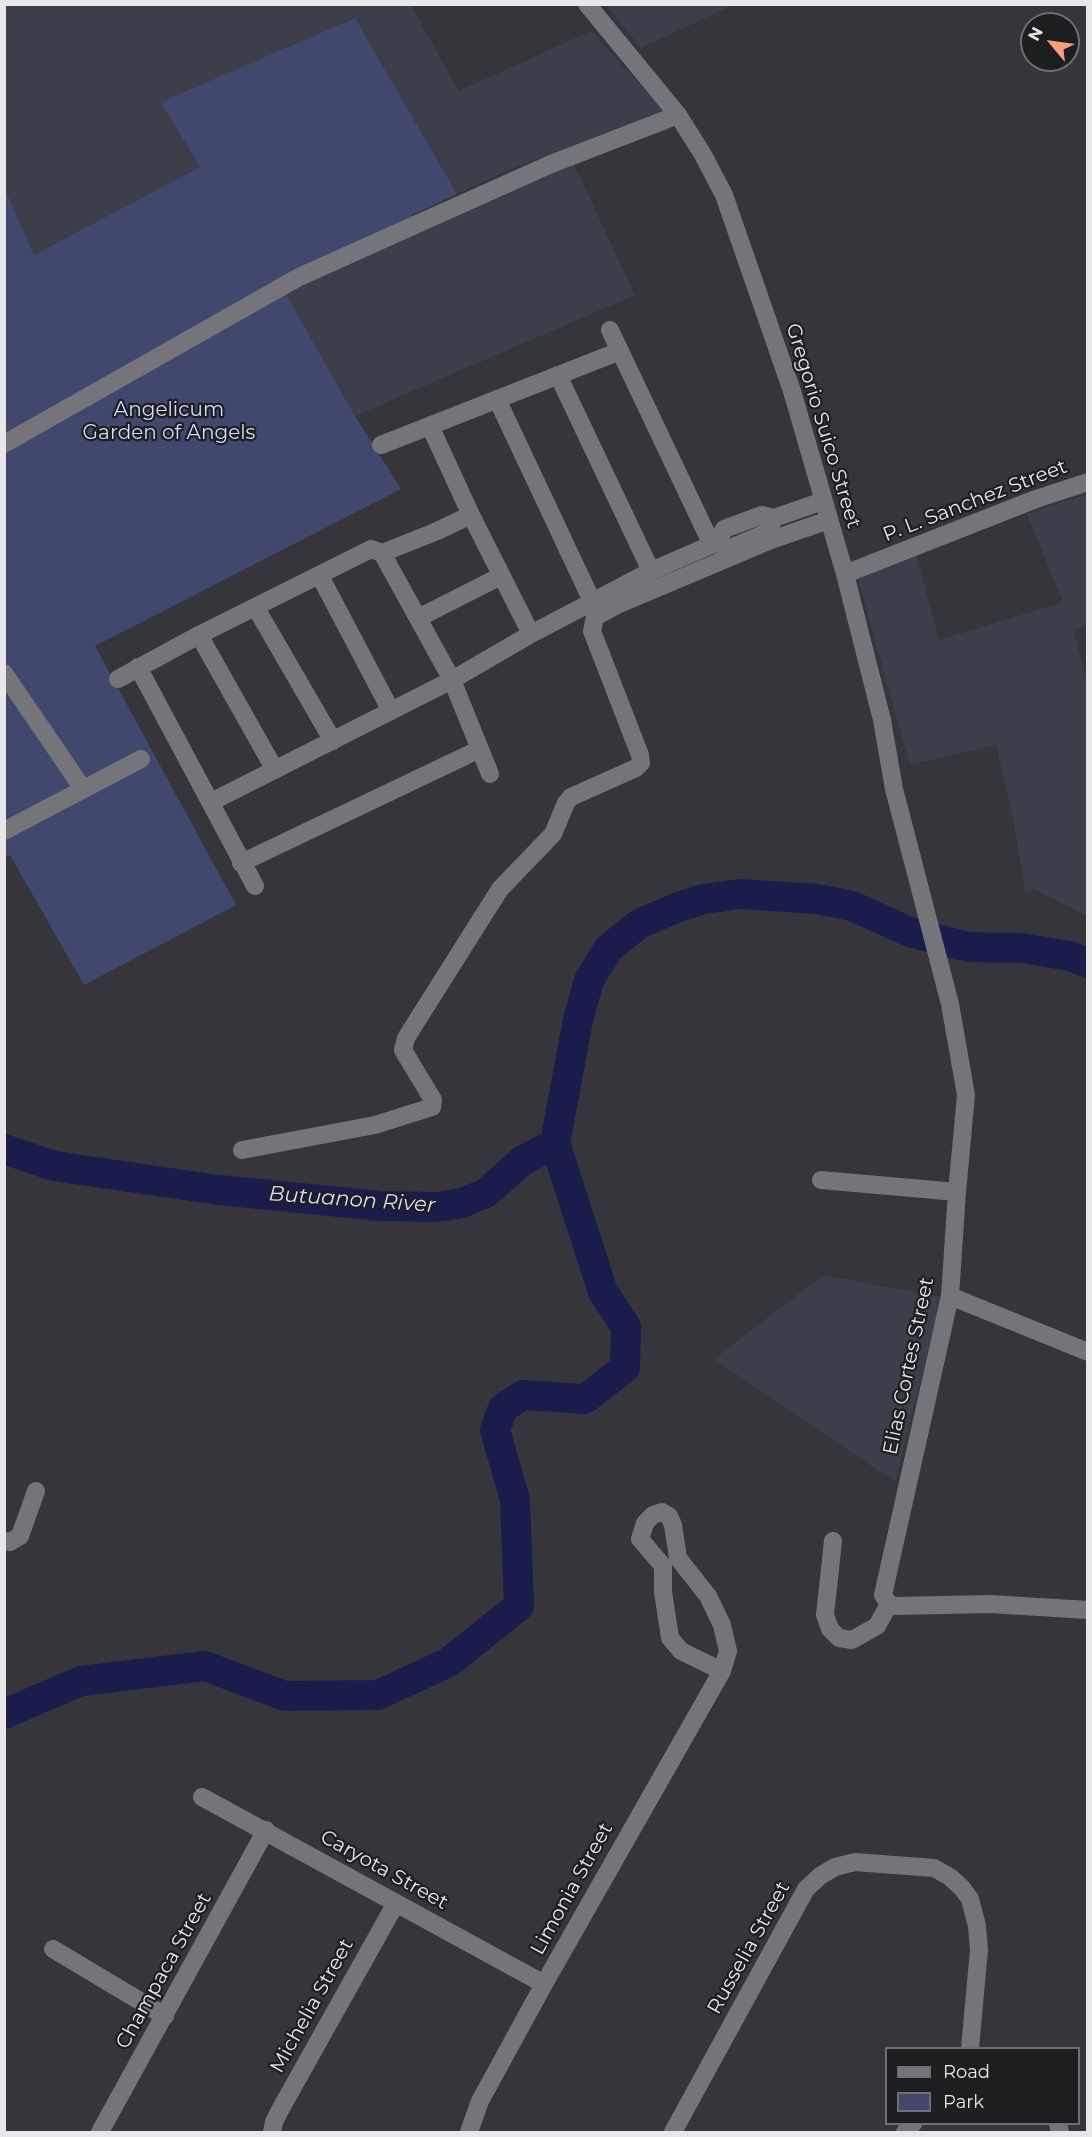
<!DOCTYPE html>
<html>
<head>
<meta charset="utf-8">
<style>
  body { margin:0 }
  #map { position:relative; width:1092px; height:2137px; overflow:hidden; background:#35363b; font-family:Montserrat,sans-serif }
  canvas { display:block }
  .frame { position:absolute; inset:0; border:6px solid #e8e8eb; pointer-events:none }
  .legend { position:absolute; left:885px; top:2047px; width:195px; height:78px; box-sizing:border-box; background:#1d1e20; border:2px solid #6e6f71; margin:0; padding:8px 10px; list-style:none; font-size:18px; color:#e8e8eb }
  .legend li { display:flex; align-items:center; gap:12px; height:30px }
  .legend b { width:30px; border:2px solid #6e6f71 }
  .north { position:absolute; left:1020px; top:12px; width:60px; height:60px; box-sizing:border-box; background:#1d1e20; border:2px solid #6e6f71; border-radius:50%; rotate:299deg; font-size:16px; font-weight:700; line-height:24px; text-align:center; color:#e8e8eb }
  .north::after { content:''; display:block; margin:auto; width:21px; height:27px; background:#f2a080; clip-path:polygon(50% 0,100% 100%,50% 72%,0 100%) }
</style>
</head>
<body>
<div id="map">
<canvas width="1092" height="2137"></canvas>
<div class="frame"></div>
<ul class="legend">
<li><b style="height:8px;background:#74757a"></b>Road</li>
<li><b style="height:16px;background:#42486d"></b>Park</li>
</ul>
<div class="north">N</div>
</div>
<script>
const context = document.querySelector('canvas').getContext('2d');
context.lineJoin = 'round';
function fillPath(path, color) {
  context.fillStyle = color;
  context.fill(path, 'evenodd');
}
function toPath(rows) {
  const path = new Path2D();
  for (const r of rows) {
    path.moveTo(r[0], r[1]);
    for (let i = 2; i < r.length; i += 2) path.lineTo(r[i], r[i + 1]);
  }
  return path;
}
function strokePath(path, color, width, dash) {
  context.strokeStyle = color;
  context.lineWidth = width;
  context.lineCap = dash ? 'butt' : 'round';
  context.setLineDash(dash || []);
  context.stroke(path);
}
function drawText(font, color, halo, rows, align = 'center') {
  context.font = font + ' Montserrat,sans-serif';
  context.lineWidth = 4.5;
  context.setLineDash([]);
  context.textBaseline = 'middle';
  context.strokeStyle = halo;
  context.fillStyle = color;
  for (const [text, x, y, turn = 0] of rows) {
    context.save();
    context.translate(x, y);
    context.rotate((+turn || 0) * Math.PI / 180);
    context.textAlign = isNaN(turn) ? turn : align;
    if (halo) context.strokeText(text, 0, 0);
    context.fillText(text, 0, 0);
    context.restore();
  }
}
const built = toPath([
  [5,5,411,5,459,91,591,31,664,111,504,172,457,194,355,18,162,102,200,167,5,272],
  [606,5,733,5,641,48],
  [573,162,635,295,355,416,286,294],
  [1087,494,1087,625,1073,629,1087,680,1087,916,1033,889,1026,894,1014,823,996,745,910,765,857,576,915,551,939,640,1063,602,1027,514],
  [823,1275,942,1297,895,1482,714,1359]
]);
const green = toPath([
  [355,18,457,194,412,215,421,232,286,294,355,416,401,489,95,646,236,905,84,985,10,855,5,858,4,187,34,255,200,167,161,102]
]);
const river = toPath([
  [4,1149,54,1166,219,1190,380,1206,437,1207,462,1203,486,1193,522,1161,555,1143,578,1020,589,980,609,948,639,924,676,908,703,899,740,894,817,899,852,906,912,933,969,947,1022,948,1070,956,1088,963],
  [4,1714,81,1681,205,1666,285,1696,378,1695,449,1662,519,1606,515,1500,495,1430,503,1408,523,1395,585,1399,625,1368,626,1327,603,1292,555,1143]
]);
const minor = toPath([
  [587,4,678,115,702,153,724,195,792,391,845,574,882,720,894,789,950,1004,966,1095,957,1192,950,1296,883,1595,889,1604,895,1606,990,1604,1088,1610],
  [610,330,712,545],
  [558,375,651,571],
  [497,399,592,601],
  [430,426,471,515,531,634],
  [4,444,299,277,551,164,678,115],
  [381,445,620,351],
  [718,542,724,529,762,515,774,518],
  [382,553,452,680,490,774],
  [845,574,1036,499,1088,482],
  [320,576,391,711],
  [256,608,333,741],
  [418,618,501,576],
  [199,635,275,770],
  [138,667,255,886],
  [4,673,83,789],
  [118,679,199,635,371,549,382,553,435,532,471,515],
  [211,802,452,680,531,634,651,571,718,542,728,549,768,532,774,518,823,501],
  [4,831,141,759],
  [241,863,480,749],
  [242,1150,375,1125,432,1107,433,1100,403,1050,406,1038,500,889,553,834,566,803,571,797,636,768,641,763,640,755,592,631,595,617,617,605,771,540,829,520],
  [821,1180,957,1192],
  [950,1296,1088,1352],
  [4,1541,10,1542,20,1536,36,1491],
  [833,1541,825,1615,830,1629,839,1638,852,1640,877,1626,889,1604],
  [663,1566,663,1592,670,1638,681,1651,722,1671],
  [202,1797,544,1984],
  [53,1949,165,2016],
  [1058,2124,1060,2132],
  [100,2132,266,1830],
  [272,2132,274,2122,280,2110,396,1903],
  [469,2132,480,2101,544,1984,722,1671,728,1651,722,1625,708,1596,678,1558,673,1525,669,1516,662,1512,653,1515,645,1523,640,1539,663,1566],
  [673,2132,806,1889,820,1876,835,1867,855,1862,934,1868,950,1877,962,1888,970,1899,977,1926,979,1950,970,2048],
  [905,2132,913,2124]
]);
const parkNames = [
  ["Angelicum",169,410],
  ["Garden of Angels",169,433]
];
const streetNames = [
  ["Gregorio Suico Street",823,426,73],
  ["P. L. Sanchez Street",975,501,-21],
  ["Elias Cortes Street",909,1366,-78],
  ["Caryota Street",384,1870,29],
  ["Limonia Street",572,1889,-61],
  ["Russelia Street",749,1948,-61],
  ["Champaca Street",164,1971,-61],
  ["Michelia Street",312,2006,-61]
];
const waterNames = [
  ["Butuanon River",352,1200,4]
];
fillPath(built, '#3c3e49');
fillPath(green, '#42486d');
strokePath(river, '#1a1d4b', 30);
strokePath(minor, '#74757a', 18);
drawText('20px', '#d4dbfc', '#1d1e20', parkNames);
drawText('20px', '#e8e8eb', '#1d1e20', streetNames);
drawText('italic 21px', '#d6ddfe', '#1d1e20', waterNames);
</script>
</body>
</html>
